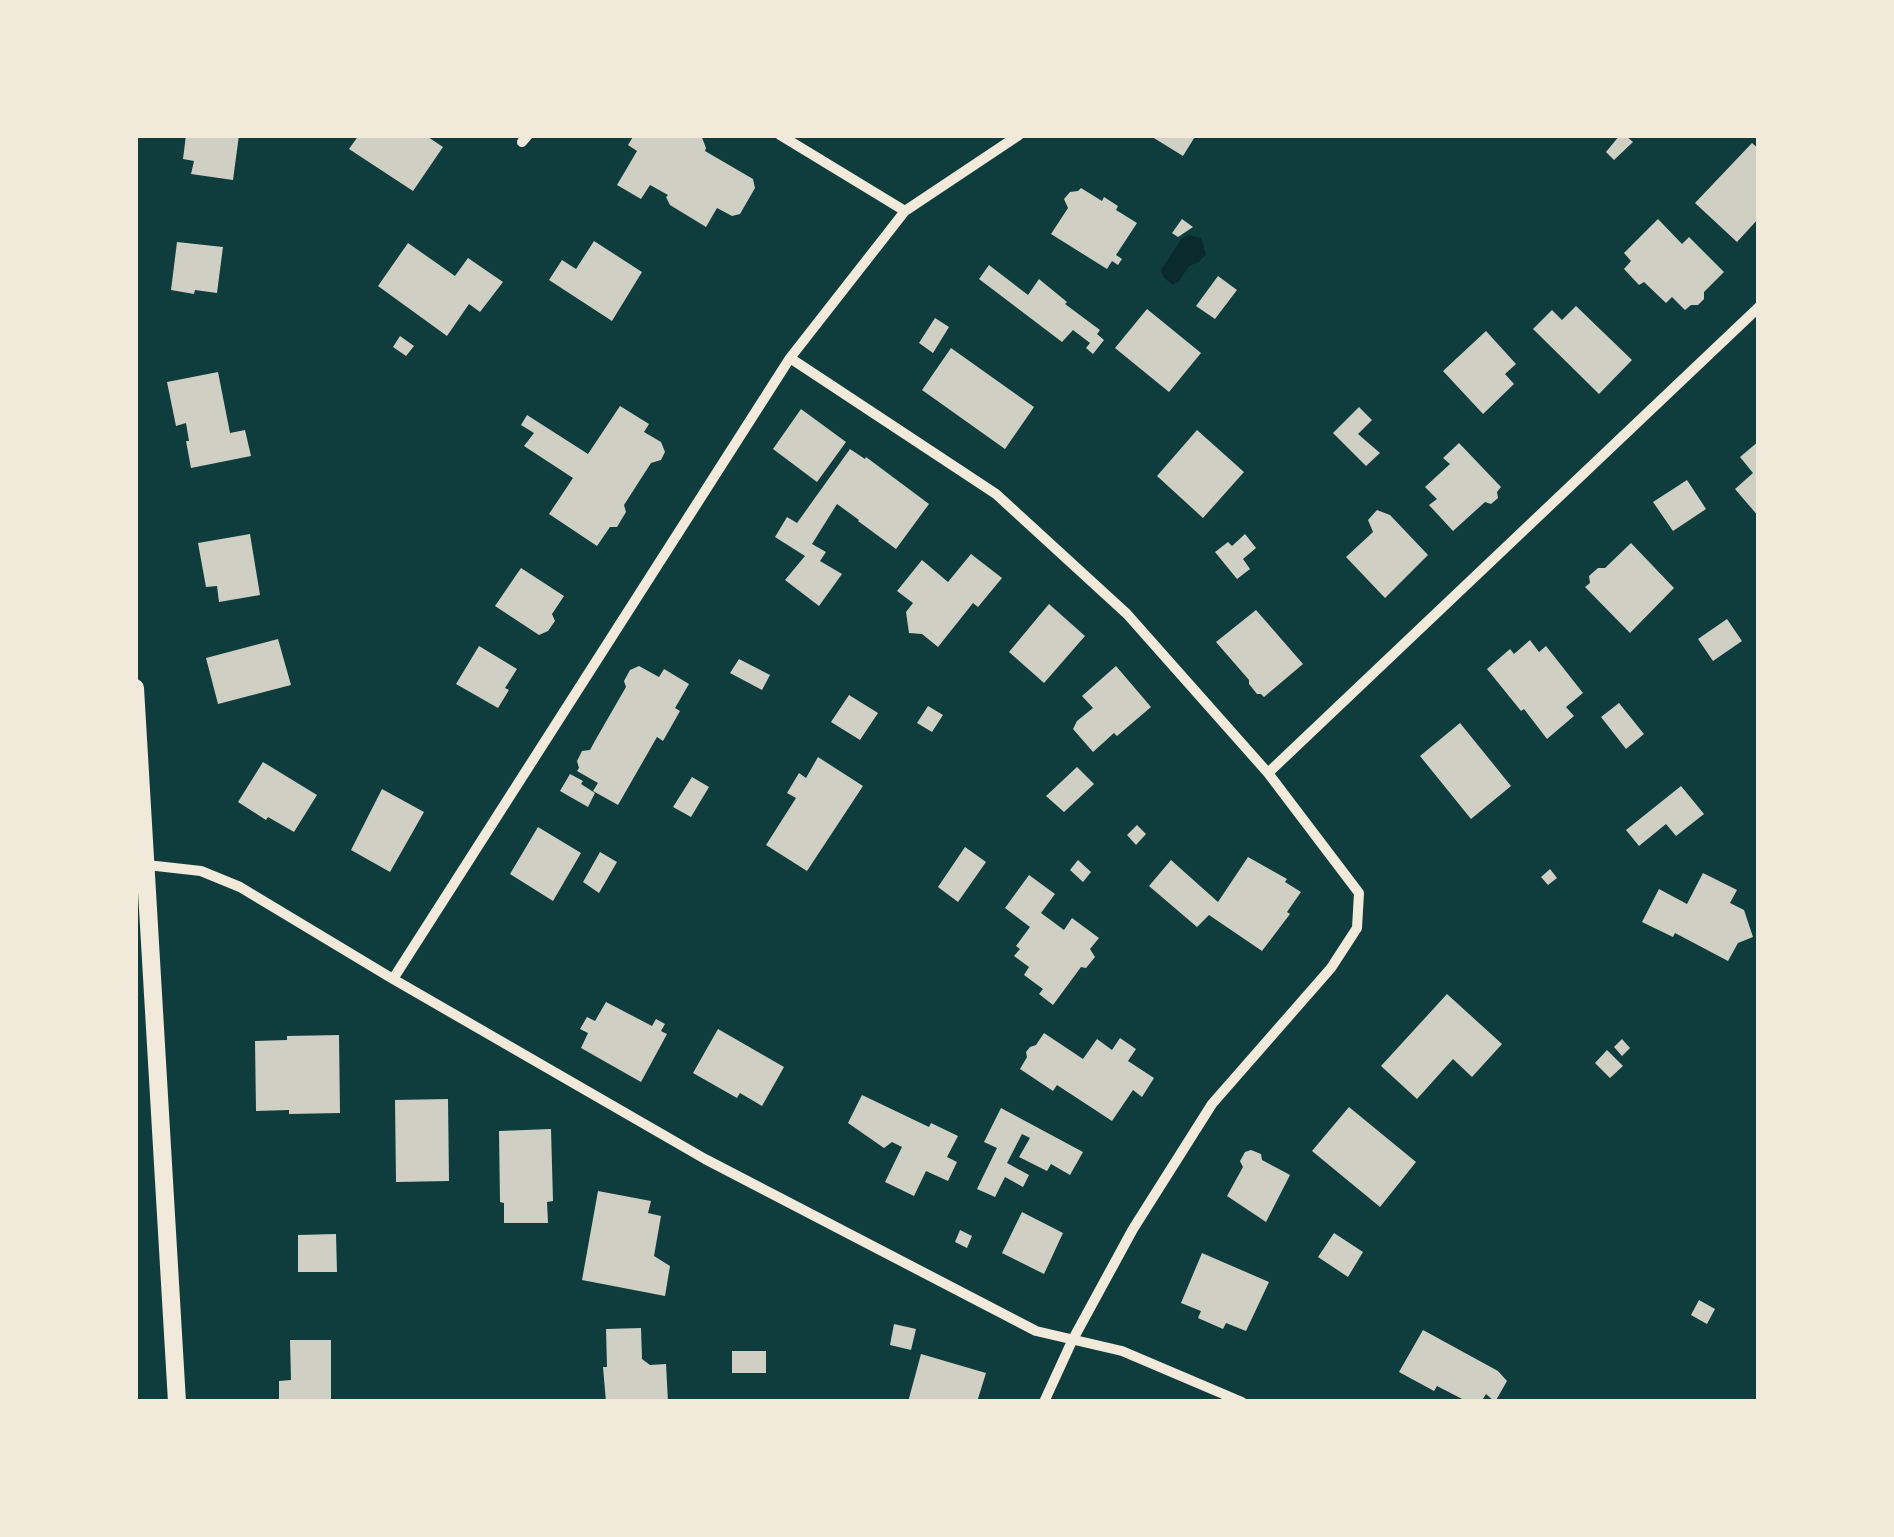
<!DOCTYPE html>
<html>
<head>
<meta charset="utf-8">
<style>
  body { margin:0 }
  #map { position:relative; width:1894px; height:1537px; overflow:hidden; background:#0f3d3e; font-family:"IBM Plex Serif",serif }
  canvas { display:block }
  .frame { position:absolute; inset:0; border:138px solid #f1e9da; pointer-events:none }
</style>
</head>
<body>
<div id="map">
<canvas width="1894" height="1537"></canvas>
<div class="frame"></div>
</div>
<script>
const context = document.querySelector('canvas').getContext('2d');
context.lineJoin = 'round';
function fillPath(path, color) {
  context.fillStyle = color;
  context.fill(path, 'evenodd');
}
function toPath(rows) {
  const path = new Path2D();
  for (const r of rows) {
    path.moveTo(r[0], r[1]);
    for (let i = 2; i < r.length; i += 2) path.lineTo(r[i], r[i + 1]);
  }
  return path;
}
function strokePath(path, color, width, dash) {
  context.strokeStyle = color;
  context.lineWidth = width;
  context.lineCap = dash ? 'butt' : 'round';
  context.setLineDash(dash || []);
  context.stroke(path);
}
const water = toPath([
  [1189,235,1201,238,1206,254,1199,262,1189,266,1179,281,1173,285,1164,278,1161,270,1182,238]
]);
const building = toPath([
  [186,135,239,135,233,180,191,174,194,161,183,159],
  [359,135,425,135,443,147,413,191,349,149],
  [634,135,701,135,706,148,705,151,753,179,755,188,740,214,732,216,717,208,706,227,670,205,666,197,668,195,650,185,641,199,617,185,637,151,628,145],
  [1149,135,1196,135,1183,156],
  [1620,135,1625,135,1633,142,1614,160,1606,152],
  [1752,143,1759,149,1759,218,1737,242,1695,203],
  [1081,188,1102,201,1104,197,1118,206,1116,210,1137,223,1116,255,1122,259,1118,265,1112,261,1107,269,1051,234,1068,208,1064,199,1070,192,1078,191],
  [1182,219,1193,227,1178,237,1172,233],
  [1658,219,1682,244,1689,237,1724,272,1704,292,1704,299,1698,305,1691,305,1685,310,1672,297,1666,303,1644,282,1639,285,1624,269,1631,261,1624,253],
  [594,241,642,272,612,321,549,280,562,260,576,269],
  [177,242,223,247,217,293,195,290,194,294,171,290],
  [408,243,455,276,468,258,503,282,480,312,469,304,447,336,378,286],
  [989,265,1028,295,1039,279,1067,302,1065,304,1100,330,1097,334,1104,340,1093,354,1086,348,1090,343,1073,330,1062,342,979,279],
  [1218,276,1237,290,1215,319,1196,306],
  [1576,306,1632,360,1599,394,1533,329,1552,310,1562,320],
  [1147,309,1201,353,1169,392,1115,348],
  [935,318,949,327,933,353,919,343],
  [1486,331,1516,364,1505,374,1514,384,1483,414,1443,371],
  [400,336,414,346,406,356,393,347],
  [951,348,1034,407,1005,449,922,390],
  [218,372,230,433,245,430,251,456,191,468,186,441,189,441,186,423,176,426,167,382],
  [620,406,649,424,644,432,661,442,665,452,661,460,651,463,624,505,626,512,617,527,610,527,597,546,549,514,573,478,524,446,534,433,521,425,527,415,588,454],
  [1359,407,1372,420,1358,434,1380,453,1366,466,1333,433],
  [801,409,846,442,817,482,773,449],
  [1197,430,1244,472,1203,518,1157,476],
  [1759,441,1759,517,1735,489,1753,473,1740,457],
  [1459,443,1501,487,1497,492,1498,498,1491,504,1485,502,1453,531,1429,505,1437,499,1425,487,1450,464,1443,458],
  [850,449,865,459,866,457,929,504,896,549,858,521,859,520,837,504,812,544,826,552,820,561,842,574,819,606,785,580,805,556,775,537,787,517,797,523],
  [1687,480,1706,509,1673,531,1653,502],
  [1377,510,1390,515,1428,555,1385,598,1346,557,1373,532,1368,520],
  [250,534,260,595,219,602,217,586,206,587,198,543],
  [1245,534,1256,548,1243,559,1250,569,1237,579,1215,552,1228,542,1232,546],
  [1631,543,1674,588,1630,633,1585,587,1590,583,1589,576,1598,568,1605,568],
  [971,554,1002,578,978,607,973,603,938,647,922,634,909,633,906,612,913,603,897,591,922,560,948,582],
  [521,568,564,596,552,614,555,621,548,631,539,635,495,606],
  [1049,604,1085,636,1044,683,1009,652],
  [1256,610,1303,664,1264,697,1261,694,1257,694,1249,684,1249,680,1216,642],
  [1727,619,1742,641,1713,661,1698,639],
  [278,639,291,685,218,704,206,658],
  [1530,640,1539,652,1546,646,1583,693,1566,707,1574,716,1547,739,1524,709,1521,711,1487,669,1510,649,1514,654],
  [479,646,517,669,505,688,509,690,498,708,456,684],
  [739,659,770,675,762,690,730,673],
  [639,666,659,677,664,669,689,684,675,708,680,711,663,741,657,737,618,805,593,791,598,783,577,771,579,768,577,761,582,751,590,750,596,739,626,687,624,681,630,670],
  [1116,666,1151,707,1117,736,1114,733,1093,752,1073,729,1077,721,1093,708,1082,696],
  [849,695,878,713,860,740,831,722],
  [1619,703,1644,734,1626,749,1601,717],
  [928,706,943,715,932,732,917,723],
  [1460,723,1511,786,1471,819,1420,756],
  [818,757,863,786,807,871,766,845,796,798,787,793,799,773,806,778],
  [263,762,317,795,294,832,268,817,266,820,238,802],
  [1077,767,1094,784,1064,812,1046,796],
  [570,774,583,781,581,784,595,793,588,807,560,791],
  [692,777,709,787,691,817,673,807],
  [1681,786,1704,814,1676,836,1666,824,1639,846,1626,830],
  [382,789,424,812,390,872,351,850],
  [1137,825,1146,834,1136,845,1127,835],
  [538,827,581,853,553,901,510,874],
  [965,847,986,862,958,902,938,887],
  [600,852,617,862,599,893,583,882],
  [1248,857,1287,879,1285,882,1301,892,1287,912,1290,914,1262,951,1209,915,1197,927,1149,886,1171,860,1218,902],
  [1078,860,1091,872,1083,882,1070,870],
  [1550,869,1557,878,1548,885,1541,877],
  [1703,873,1737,890,1730,903,1744,910,1753,937,1738,943,1728,961,1675,933,1673,937,1642,922,1659,889,1687,904],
  [1029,875,1055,894,1041,913,1064,930,1072,918,1099,938,1090,949,1095,957,1086,968,1081,967,1053,1005,1039,994,1043,989,1024,975,1029,967,1014,956,1020,949,1016,946,1030,927,1005,908],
  [1447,994,1502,1044,1472,1077,1453,1059,1417,1099,1381,1066],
  [606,1002,652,1026,656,1019,665,1024,661,1031,667,1034,641,1082,581,1048,588,1033,580,1029,587,1017,595,1021],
  [718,1029,784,1067,762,1106,740,1093,737,1098,693,1073],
  [1044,1033,1083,1059,1097,1039,1112,1050,1120,1038,1136,1049,1128,1061,1154,1078,1142,1097,1133,1090,1112,1121,1057,1085,1053,1091,1020,1069,1027,1057,1026,1052,1030,1047,1036,1045],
  [339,1035,340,1113,289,1114,289,1110,256,1111,255,1041,287,1040,287,1036],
  [1622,1039,1630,1048,1622,1056,1614,1047],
  [1607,1050,1623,1066,1610,1078,1595,1063],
  [862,1095,929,1127,931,1123,958,1136,947,1157,957,1162,948,1181,926,1171,914,1196,885,1182,902,1147,892,1142,884,1148,848,1123],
  [448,1099,449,1181,396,1182,395,1100],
  [1349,1107,1416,1162,1380,1207,1312,1151],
  [1001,1108,1083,1152,1070,1175,1051,1164,1047,1171,1019,1157,1030,1138,1022,1134,1007,1163,1029,1175,1023,1187,1005,1177,995,1197,977,1189,997,1148,984,1142],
  [551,1129,553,1201,547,1202,548,1223,504,1223,504,1203,500,1202,499,1131],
  [1251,1150,1261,1154,1262,1160,1290,1175,1266,1222,1227,1196,1243,1167,1240,1161,1245,1152],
  [598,1191,651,1201,648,1213,661,1216,654,1256,670,1266,665,1296,582,1280],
  [1022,1212,1063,1233,1044,1274,1002,1253],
  [960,1230,972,1236,967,1248,955,1242],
  [1334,1233,1363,1252,1348,1277,1318,1257],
  [336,1234,337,1272,298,1272,298,1235],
  [1202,1253,1269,1282,1246,1331,1226,1323,1223,1329,1198,1318,1201,1311,1181,1303],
  [1699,1300,1715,1309,1707,1324,1691,1315],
  [894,1324,916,1329,911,1350,890,1345],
  [641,1328,642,1359,650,1365,666,1364,668,1402,606,1402,603,1367,607,1367,606,1329],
  [1423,1330,1498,1371,1507,1381,1495,1402,1486,1394,1481,1402,1468,1402,1437,1386,1434,1391,1399,1372],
  [290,1340,331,1340,331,1402,279,1402,279,1381,291,1380],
  [732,1351,766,1351,766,1373,732,1373],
  [921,1354,986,1373,977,1402,908,1402]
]);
const minor = toPath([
  [780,135,905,211],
  [522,142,528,135],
  [790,358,996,494,1127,614,1268,773,1359,893,1357,928,1331,968,1212,1104,1133,1229,1072,1341,1044,1402],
  [1268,773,1759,307],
  [147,865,201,871,240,887,393,979,705,1159,1036,1331,1122,1351,1242,1402],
  [393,979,790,358,905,211,1019,135]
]);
const tertiary = toPath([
  [135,688,177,1402]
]);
fillPath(water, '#0a2a2b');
fillPath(building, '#cfcfc3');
strokePath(minor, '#f1e9da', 10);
strokePath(tertiary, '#f1e9da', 18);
</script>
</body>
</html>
